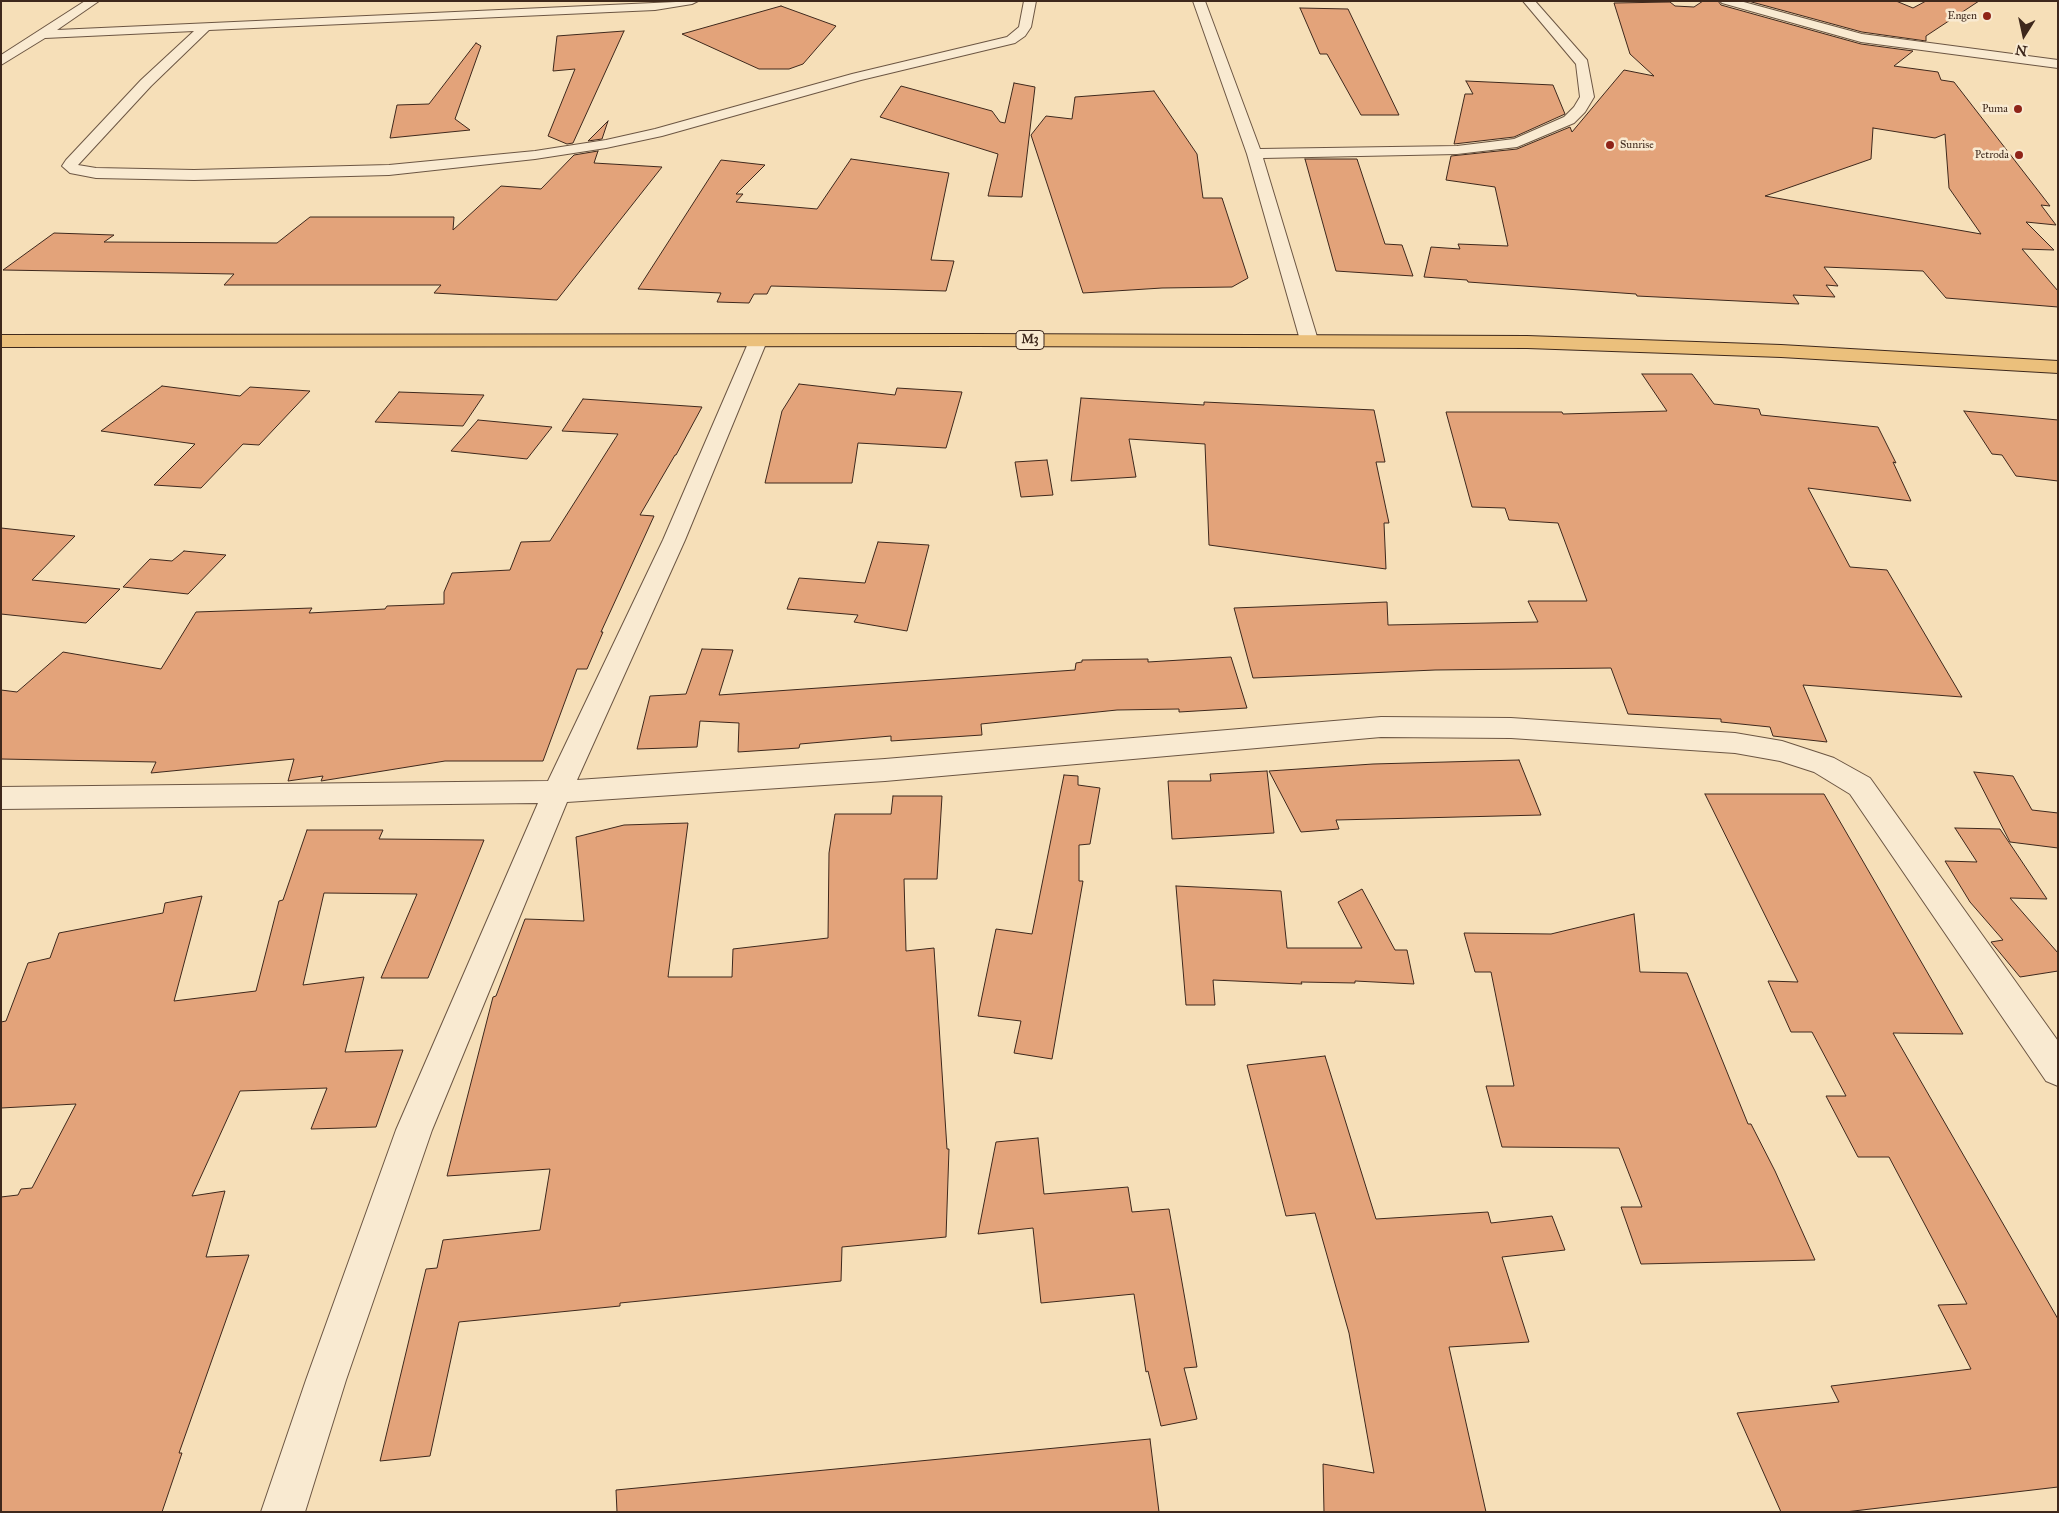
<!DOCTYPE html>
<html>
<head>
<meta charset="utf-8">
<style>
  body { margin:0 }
  #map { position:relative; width:2059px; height:1513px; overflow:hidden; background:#f6dfb8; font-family:"IM FELL Great Primer",serif }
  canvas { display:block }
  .frame { position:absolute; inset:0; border:2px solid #3e281c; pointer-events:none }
  .north { position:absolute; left:1999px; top:10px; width:50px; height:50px; -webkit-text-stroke:4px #f9ead1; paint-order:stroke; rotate:190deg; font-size:14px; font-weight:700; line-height:20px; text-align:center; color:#3e281c }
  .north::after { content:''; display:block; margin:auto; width:18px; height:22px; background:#3e281c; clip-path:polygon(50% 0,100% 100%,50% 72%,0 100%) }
</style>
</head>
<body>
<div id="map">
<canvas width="2059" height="1513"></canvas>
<div class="frame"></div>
<div class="north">N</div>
</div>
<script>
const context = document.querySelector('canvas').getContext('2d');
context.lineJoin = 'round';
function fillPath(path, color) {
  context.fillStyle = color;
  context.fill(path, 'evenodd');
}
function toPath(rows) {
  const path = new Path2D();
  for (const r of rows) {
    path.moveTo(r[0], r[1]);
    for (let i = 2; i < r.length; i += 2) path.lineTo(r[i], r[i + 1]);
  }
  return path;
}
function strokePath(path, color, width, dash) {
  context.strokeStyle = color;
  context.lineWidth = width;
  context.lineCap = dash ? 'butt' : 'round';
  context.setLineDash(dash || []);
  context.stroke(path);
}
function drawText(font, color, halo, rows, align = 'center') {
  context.font = font + ' "IM FELL Great Primer",serif';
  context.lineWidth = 5;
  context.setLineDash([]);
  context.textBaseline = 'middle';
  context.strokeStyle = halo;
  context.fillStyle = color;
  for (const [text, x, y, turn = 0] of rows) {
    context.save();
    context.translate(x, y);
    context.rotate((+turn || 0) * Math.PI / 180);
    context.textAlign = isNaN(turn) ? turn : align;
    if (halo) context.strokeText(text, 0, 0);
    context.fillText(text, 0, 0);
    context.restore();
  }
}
const building = toPath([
  [1703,1,1718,1,1721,5,1861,44,1913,51,1894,66,1938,72,1941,80,1954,82,2050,206,2041,205,2056,225,2026,222,2054,250,2022,249,2058,291,2058,307,1946,298,1923,271,1824,267,1838,286,1826,285,1835,297,1793,295,1799,304,1637,296,1636,294,1468,282,1467,280,1424,277,1431,247,1460,249,1458,244,1508,246,1495,187,1446,180,1451,156,1517,149,1570,127,1572,132,1624,70,1654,76,1630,54,1614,3,1670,2,1675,6,1694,7,1703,1],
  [1873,128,1935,138,1945,134,1949,188,1981,234,1765,196,1871,159,1873,128],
  [1748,1,1896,1,1913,8,1926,1,1979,1,1926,36,1926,41,1862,32,1748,1],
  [781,6,836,26,803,64,789,69,759,69,682,34,781,6],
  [1300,8,1348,9,1399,115,1361,115,1327,54,1320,54,1300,8],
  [624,31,573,143,567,144,548,136,575,69,553,71,557,36,624,31],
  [476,43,481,46,455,119,470,130,390,138,397,105,429,104,476,43],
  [1466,81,1553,85,1565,114,1514,137,1454,144,1465,94,1473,94,1466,81],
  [1014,83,1035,87,1022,197,988,196,998,154,880,117,901,86,992,111,1000,122,1005,123,1014,83],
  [1154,91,1197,154,1203,198,1222,198,1248,278,1232,287,1162,288,1083,293,1031,135,1046,116,1072,119,1075,97,1154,91],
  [608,121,602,139,588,141,608,121],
  [598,151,594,163,662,167,557,300,434,293,441,285,224,285,234,274,3,270,54,233,114,235,104,242,277,243,310,217,454,217,453,230,501,186,541,189,574,155,598,151],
  [851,159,949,173,931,260,954,261,946,291,771,286,767,294,754,294,749,303,717,302,721,293,638,289,721,160,765,165,736,194,743,194,736,202,817,209,851,159],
  [1305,159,1357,159,1385,244,1402,245,1413,276,1336,271,1305,159],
  [1642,374,1692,374,1714,404,1759,409,1761,415,1878,427,1896,463,1893,462,1911,501,1808,488,1850,567,1887,570,1962,697,1803,685,1827,742,1773,736,1770,727,1721,722,1721,719,1628,714,1611,668,1435,670,1253,678,1234,608,1387,602,1388,625,1538,622,1528,601,1587,601,1558,523,1509,520,1505,508,1472,507,1446,412,1562,412,1563,414,1667,411,1642,374],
  [799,384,895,395,897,388,962,392,946,448,858,443,852,483,765,483,782,411,799,384],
  [162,386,240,396,250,387,310,391,259,445,243,444,201,488,154,485,195,444,101,431,162,386],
  [399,392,484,395,463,426,375,422,399,392],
  [1081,398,1204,405,1204,402,1374,410,1385,462,1376,462,1389,523,1384,523,1386,569,1209,545,1205,444,1129,439,1136,477,1071,481,1081,398],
  [583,399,702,407,676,455,675,455,640,515,654,516,601,632,603,632,587,669,577,669,543,761,445,761,321,781,323,776,288,781,294,759,151,773,156,762,1,759,1,690,17,692,63,652,161,669,196,612,312,608,309,613,385,609,387,606,444,604,444,592,452,573,510,570,521,542,550,541,618,434,562,431,583,399],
  [1964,411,2058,420,2058,481,2016,476,2002,455,1992,454,1964,411],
  [478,420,552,427,527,459,451,451,478,420],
  [1047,460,1053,495,1021,497,1015,462,1047,460],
  [1,528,75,536,32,580,120,589,86,623,1,614,1,528],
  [878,542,929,545,907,631,854,622,858,615,787,609,799,578,865,583,878,542],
  [184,551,226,555,188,594,123,587,150,559,172,561,184,551],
  [702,649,733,650,719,695,1075,670,1076,663,1082,662,1082,660,1148,659,1148,662,1231,657,1247,708,1179,712,1179,709,1117,710,981,724,982,735,891,741,891,736,800,744,799,748,738,752,739,723,700,721,697,747,637,749,650,696,686,694,702,649],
  [1519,760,1541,815,1336,820,1339,829,1301,832,1269,771,1373,764,1519,760],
  [1267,771,1274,833,1172,839,1168,781,1211,781,1210,774,1267,771],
  [1974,772,2013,776,2032,810,2058,813,2058,848,2010,842,1974,772],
  [1064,775,1078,776,1078,785,1100,788,1090,844,1079,845,1079,881,1083,881,1052,1059,1014,1053,1021,1021,978,1016,996,929,1032,934,1064,775],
  [1705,794,1824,794,1963,1034,1893,1033,2058,1319,2058,1487,1845,1512,1781,1512,1737,1413,1839,1402,1831,1386,1971,1369,1938,1305,1967,1304,1889,1157,1858,1157,1826,1096,1846,1096,1812,1032,1791,1032,1768,981,1798,982,1705,794],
  [893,796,942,796,937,879,904,879,906,951,934,948,947,1149,949,1149,946,1237,842,1247,841,1281,620,1303,620,1306,459,1322,430,1456,380,1461,426,1269,437,1268,443,1240,540,1230,550,1169,447,1176,493,997,496,996,525,919,584,921,576,837,624,825,688,823,668,977,732,977,733,949,828,938,829,853,835,814,891,814,893,796],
  [1955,828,2000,829,2047,899,2010,898,2058,953,2058,971,2020,977,1991,942,2003,940,1970,902,1945,861,1977,862,1955,828],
  [307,830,383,830,379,839,484,840,428,978,381,978,417,894,324,893,303,985,364,977,345,1052,403,1050,376,1127,311,1129,327,1088,240,1091,192,1196,225,1191,206,1257,249,1255,179,1453,182,1453,162,1512,1,1512,1,1197,18,1195,21,1189,32,1188,76,1104,1,1108,1,1022,6,1021,28,963,50,958,59,933,163,913,165,903,202,896,174,1001,256,991,279,901,283,900,307,830],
  [1176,886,1281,891,1287,948,1362,948,1338,902,1362,889,1395,950,1407,950,1414,984,1355,981,1355,983,1301,982,1302,984,1213,980,1215,1005,1186,1005,1176,886],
  [1634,914,1640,972,1687,973,1748,1124,1751,1124,1775,1171,1815,1260,1641,1264,1621,1207,1642,1207,1619,1148,1502,1147,1486,1086,1514,1086,1491,972,1475,972,1464,933,1551,934,1634,914],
  [1325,1056,1376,1219,1488,1212,1491,1223,1552,1216,1565,1250,1502,1257,1529,1342,1449,1347,1486,1512,1324,1512,1323,1464,1374,1473,1349,1333,1315,1213,1286,1216,1247,1065,1325,1056],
  [1038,1138,1044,1194,1128,1187,1132,1212,1169,1209,1197,1367,1184,1368,1197,1419,1161,1426,1148,1371,1146,1372,1134,1294,1041,1303,1033,1228,978,1234,996,1142,1038,1138],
  [1150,1439,1159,1512,617,1512,616,1490,1150,1439]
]);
const minor = toPath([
  [85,1,99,1,57,30,698,1,692,4,655,10,209,30,151,86,78,165,96,168,194,170,389,165,535,151,606,140,655,129,852,74,1007,37,1019,27,1024,1,1036,1,1031,27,1025,36,1015,43,861,80,662,136,606,148,535,159,389,175,194,180,96,178,70,173,62,166,66,160,141,80,194,31,45,38,1,65,1,55,85,1],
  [1193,1,1205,1,1260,149,1457,146,1514,139,1564,117,1574,107,1580,97,1576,64,1523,1,1535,1,1587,60,1594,97,1585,112,1574,123,1517,147,1457,154,1263,158,1318,340,1316,344,1309,346,1302,344,1300,340,1247,154,1193,1],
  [1720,1,1740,1,1862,34,2058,60,2058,68,1861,42,1722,3,1720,1],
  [758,335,765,337,767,341,685,540,577,780,885,759,1381,717,1511,718,1735,733,1782,741,1834,758,1870,778,2058,1041,2058,1086,2046,1081,1850,794,1814,772,1780,761,1735,753,1511,738,1381,737,885,781,567,802,432,1130,346,1380,305,1512,261,1512,306,1380,396,1130,538,803,1,809,1,787,548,781,663,540,749,341,751,337,758,335]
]);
const highway = toPath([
  [974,334,1527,336,1781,345,2058,361,2058,373,1781,357,1527,348,974,346,1,347,1,335,974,334]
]);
const markers = [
  [1987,16,5,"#8f2418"],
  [2018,109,5,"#8f2418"],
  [1610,145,5,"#8f2418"],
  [2019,155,5,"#8f2418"]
];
const farPoinames = [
  ["Engen",1977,16],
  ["Puma",2008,109],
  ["Sunrise",1620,145,"left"],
  ["Petroda",2009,155]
];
const shields = [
  [1030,340,28]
];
const shieldNames = [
  ["M3",1030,340]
];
fillPath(building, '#e3a37a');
strokePath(building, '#3e281c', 1);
strokePath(minor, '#6c5643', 2);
strokePath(highway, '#3e281c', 2);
fillPath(minor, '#f9ead1');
fillPath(highway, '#ebc07c');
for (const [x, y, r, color] of markers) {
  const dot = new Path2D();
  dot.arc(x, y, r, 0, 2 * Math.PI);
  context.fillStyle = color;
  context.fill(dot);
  strokePath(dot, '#f9ead1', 2);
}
drawText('11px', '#3e281c', '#f9ead1', farPoinames, 'right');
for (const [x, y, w] of shields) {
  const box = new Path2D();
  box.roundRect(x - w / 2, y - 9.5, w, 19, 4);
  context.fillStyle = '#f9ead1';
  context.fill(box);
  strokePath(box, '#3e281c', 1);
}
drawText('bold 12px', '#3e281c', null, shieldNames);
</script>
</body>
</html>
